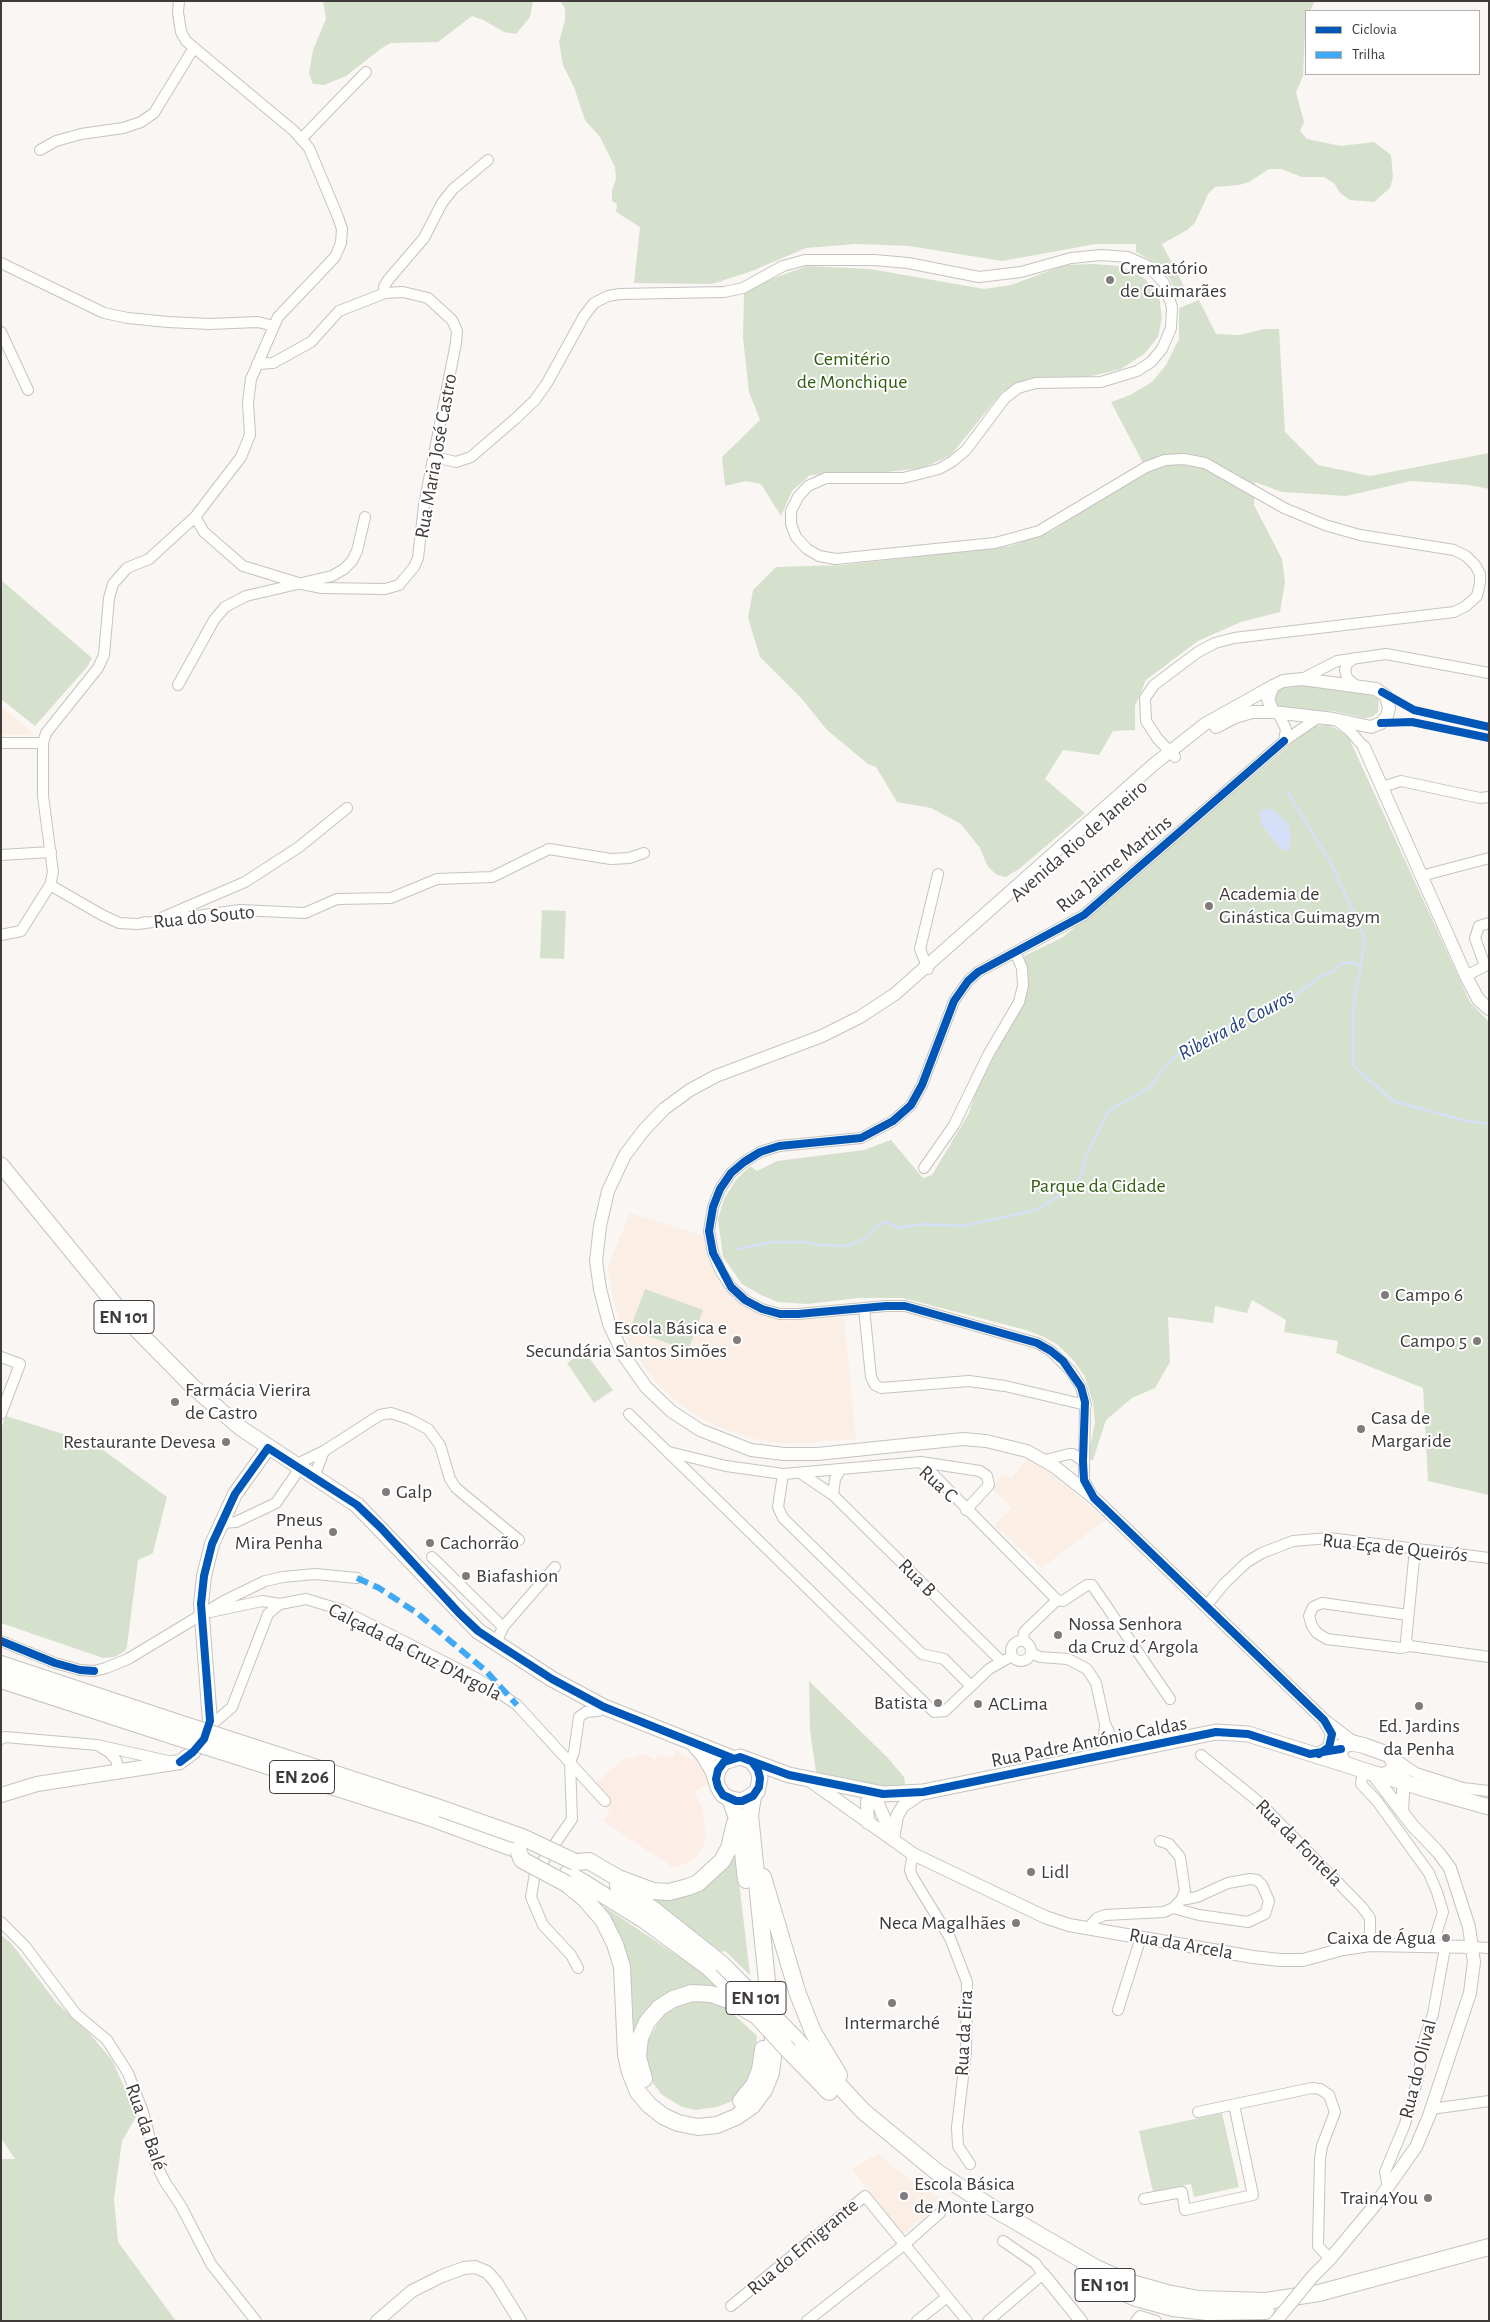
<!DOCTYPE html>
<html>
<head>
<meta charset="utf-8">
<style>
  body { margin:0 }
  #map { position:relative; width:1490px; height:2322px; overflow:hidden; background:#faf6f4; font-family:"Alegreya Sans",sans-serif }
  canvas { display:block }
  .frame { position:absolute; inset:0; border:2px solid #3f3b3a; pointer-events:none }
  .legend { position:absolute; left:1305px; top:10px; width:175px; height:65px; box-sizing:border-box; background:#fff; border:1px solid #b2b1b0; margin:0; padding:6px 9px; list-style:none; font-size:15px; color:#3f3b3a }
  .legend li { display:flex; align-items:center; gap:10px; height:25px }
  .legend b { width:25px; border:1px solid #b2b1b0 }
</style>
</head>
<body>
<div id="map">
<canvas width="1490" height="2322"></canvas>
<div class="frame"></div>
<ul class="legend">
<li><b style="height:6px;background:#0057b8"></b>Ciclovia</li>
<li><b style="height:6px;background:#3fa9f5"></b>Trilha</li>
</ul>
</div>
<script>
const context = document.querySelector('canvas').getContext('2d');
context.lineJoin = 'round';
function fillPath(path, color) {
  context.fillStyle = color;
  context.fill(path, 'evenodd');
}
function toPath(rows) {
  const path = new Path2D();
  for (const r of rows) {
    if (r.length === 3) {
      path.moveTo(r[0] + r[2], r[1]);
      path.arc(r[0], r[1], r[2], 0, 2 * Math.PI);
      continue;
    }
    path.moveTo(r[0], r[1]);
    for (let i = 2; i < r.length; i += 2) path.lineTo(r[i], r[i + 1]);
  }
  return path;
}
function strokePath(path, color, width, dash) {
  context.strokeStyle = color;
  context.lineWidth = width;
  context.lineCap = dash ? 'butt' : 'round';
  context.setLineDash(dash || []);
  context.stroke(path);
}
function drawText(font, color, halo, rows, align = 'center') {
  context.font = font + ' "Alegreya Sans",sans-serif';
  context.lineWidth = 4;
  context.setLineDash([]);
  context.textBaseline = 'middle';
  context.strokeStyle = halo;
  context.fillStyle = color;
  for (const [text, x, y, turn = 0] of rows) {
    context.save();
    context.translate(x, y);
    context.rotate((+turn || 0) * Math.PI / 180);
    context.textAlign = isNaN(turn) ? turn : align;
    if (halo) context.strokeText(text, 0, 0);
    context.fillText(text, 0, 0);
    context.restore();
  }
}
const industrial = toPath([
  [675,1750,697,1762,711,1783,694,1792,703,1809,706,1833,704,1847,691,1861,674,1868,603,1821,610,1812,601,1802,595,1784,626,1757,630,1759,644,1754,656,1760,658,1755,673,1757]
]);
const education = toPath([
  [1,707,34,734,1,735],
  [630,1213,704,1236,707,1255,718,1280,737,1301,761,1315,789,1321,844,1317,856,1439,789,1444,758,1440,728,1431,700,1418,674,1400,653,1379,635,1353,621,1326,612,1295,608,1266],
  [1027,1459,1055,1476,1105,1520,1042,1568,994,1525,1012,1507,991,1488,1003,1475,1011,1478],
  [878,2154,918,2186,938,2197,927,2215,903,2235,852,2169]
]);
const green = toPath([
  [323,1,533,1,530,17,516,34,504,32,483,20,472,16,438,42,391,43,382,48,346,76,324,85,313,84,309,73,313,50,326,19],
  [560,1,1315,1,1310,11,1306,11,1303,76,1296,92,1304,122,1300,131,1307,139,1341,146,1374,142,1391,155,1393,177,1390,188,1374,202,1350,200,1340,193,1334,183,1324,177,1302,177,1281,169,1269,169,1249,182,1239,185,1215,187,1208,194,1195,223,1187,230,1162,244,1186,290,1176,295,1170,279,1157,264,1136,252,1136,244,1096,244,1002,261,909,246,855,244,806,248,752,271,712,284,634,283,640,227,616,212,617,204,612,201,612,190,616,179,615,167,600,137,585,120,574,87,563,65,559,42,565,20,565,8],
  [1093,264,1120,266,1144,278,1159,295,1162,318,1158,337,1144,354,1121,369,1088,377,1030,378,1002,392,951,455,923,468,887,472,810,475,792,491,781,516,761,484,746,481,725,486,722,457,760,420,749,392,743,338,744,293,758,284,807,266,870,269,984,289,1011,285,1065,265],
  [1199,300,1216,334,1239,335,1264,329,1279,329,1285,432,1318,465,1370,476,1489,453,1489,489,1469,485,1411,481,1346,496,1282,492,1255,482,1254,505,1282,559,1285,582,1280,612,1241,622,1198,641,1146,680,1135,706,1135,730,1113,731,1099,755,1063,750,1045,779,1085,813,1019,869,1006,877,997,875,988,867,980,848,961,824,931,808,897,802,876,767,868,764,827,730,802,699,760,657,748,618,753,590,776,567,843,565,1010,546,1052,531,1145,467,1111,402,1130,395,1152,382,1166,365,1179,339,1179,308],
  [1,580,92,658,87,667,35,726,1,699],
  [1312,684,1369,692,1379,700,1378,712,1372,717,1365,718,1333,711,1285,710,1276,704,1274,693,1279,686],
  [1328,724,1348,736,1470,1002,1489,1022,1489,1495,1428,1481,1423,1388,1336,1353,1338,1341,1284,1332,1286,1320,1252,1300,1247,1313,1215,1306,1213,1323,1168,1317,1170,1362,1155,1388,1132,1398,1106,1420,1093,1460,1087,1460,1095,1423,1093,1403,1085,1377,1074,1361,1058,1345,1044,1337,1026,1330,903,1298,858,1298,807,1304,778,1302,761,1295,742,1284,723,1257,718,1219,724,1199,736,1180,750,1166,757,1171,777,1161,864,1150,891,1140,923,1178,932,1175,969,1113,980,1078,1027,976,1024,956,1063,937,1311,727],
  [542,910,566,911,564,959,540,958],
  [645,1289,703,1310,688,1351,630,1329],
  [584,1351,613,1390,594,1403,567,1363],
  [6,1416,95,1444,167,1497,153,1553,138,1560,127,1646,125,1651,115,1657,103,1658,1,1623,1,1429],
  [809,1681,887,1757,904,1777,906,1789,817,1778,810,1731],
  [735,1848,750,1975,725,1951,722,1952,646,1896,710,1882,719,1875],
  [605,1907,697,1969,727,1995,671,1994,634,2057,629,2012,600,1910],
  [1,1935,11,1943,56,2002,90,2034,112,2060,137,2115,122,2141,114,2199,118,2242,176,2321,1,2321,1,2159,15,2159,1,2138],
  [700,2001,715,2003,728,2009,757,2036,754,2067,743,2090,730,2102,717,2107,695,2110,682,2107,661,2094,653,2083,646,2056,648,2041,662,2016,683,2002],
  [1222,2113,1239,2187,1194,2197,1191,2184,1153,2192,1139,2131]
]);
const water = toPath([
  [1264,809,1270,809,1276,812,1288,824,1291,836,1289,850,1284,851,1279,847,1261,824,1260,812]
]);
const stream = toPath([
  [1288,793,1331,863,1365,939,1361,966],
  [738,1249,772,1242,806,1242,819,1245,849,1246,865,1238,874,1228,885,1222,900,1228,922,1224,963,1226,1036,1210,1073,1187,1080,1177,1087,1154,1107,1113,1118,1105,1149,1088,1173,1058,1218,1031,1281,1004,1300,992,1321,976,1332,972,1342,963,1353,963,1361,966,1353,1007,1353,1065,1393,1101,1462,1120,1489,1124]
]);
const minor = toPath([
  [302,138,366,72],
  [40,150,56,141,81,134,123,128,141,122,154,113,193,49],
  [1,263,104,313,128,318,168,322,209,324,258,322,274,326],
  [385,293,384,287,388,280,424,238,442,203,453,189,488,160],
  [1,332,28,390],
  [434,457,456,462,471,457,515,419,535,400,547,383,584,316,594,303,608,296,620,294,724,292,743,288,783,266,805,260,874,260,908,263,979,277,1021,272,1071,258,1101,255,1128,257,1148,266,1164,283,1172,307,1171,328,1162,349,1151,362,1137,371,1101,382,1036,383,1018,388,1005,398,966,450,953,461,939,469,903,478,826,478,808,486,798,497,791,511,791,524,796,537,807,549,819,556,836,559,995,543,1039,531,1146,467,1165,460,1184,459,1205,463,1284,508,1325,525,1360,535,1454,550,1466,556,1475,565,1480,574,1480,583,1477,596,1466,606,1454,612,1234,638,1215,643,1198,652,1154,685,1145,698,1146,721,1157,738,1175,757],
  [195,517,204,532,243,566,302,584,322,588,385,589,399,585,414,567,418,558,424,505,456,343,457,331,452,320,428,298,403,292,385,293,339,311,311,342,273,363,257,364],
  [1355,658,1347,664,1345,670,1347,678,1355,685],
  [1302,679,1337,661,1386,654,1489,673],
  [178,685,214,620,225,607,246,596,332,576,344,569,352,561,357,551,365,517],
  [1278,713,1286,729,1284,741],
  [1336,720,1349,730,1364,747],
  [1,743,43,743],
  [1382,787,1401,781,1480,798,1489,797],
  [1,855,51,852],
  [1421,876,1489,858],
  [50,885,102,915,119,923,138,924,145,922],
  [161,918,245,882,299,847,347,808],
  [138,924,240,910,305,913,337,899,391,898,437,879,492,877,549,849,611,859,629,858,644,853],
  [1,935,21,931,50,885,53,872,43,796,43,743,46,733,98,668,104,655,109,598,113,584,127,568,149,559,195,517,241,457,250,435,248,402,251,379,278,317,335,257,341,243,342,229,338,217,309,148,294,131,186,41,181,32,178,12,179,1],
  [928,969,920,949,938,874],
  [1466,976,1485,966,1475,938,1479,926,1489,923],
  [924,1168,954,1125,988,1055,1019,1002,1023,986,1022,968,1015,952],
  [864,1308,871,1377,875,1385,881,1388,969,1381,1005,1386,1086,1405],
  [1,1357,20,1364,1,1414],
  [629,1414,934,1712,945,1711,989,1669,1012,1656],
  [669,1452,726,1466,783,1474,921,1462,1057,1600],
  [1045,1460,1069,1454,1073,1454,1083,1461],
  [921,1462,980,1471,987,1476,989,1485,966,1510],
  [295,1465,324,1451,380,1415,391,1413,409,1419,428,1429,440,1445,450,1479,456,1488,519,1540],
  [783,1474,778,1507,783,1518,922,1654,944,1659,971,1686],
  [802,1474,833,1495,1001,1661],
  [314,1477,324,1451],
  [833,1495,835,1479,840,1470],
  [1092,1495,1084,1480,1084,1472,1085,1402,1081,1387,1071,1371,1051,1351,1037,1343,905,1306,886,1306,798,1314,780,1314,762,1309,745,1300,731,1287,721,1272,713,1253,709,1231,713,1207,720,1189,731,1173,744,1162,760,1152,779,1146,861,1138,893,1121,911,1105,922,1085,954,1001,968,981,978,972,1084,915,1284,741,1319,717],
  [220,1523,236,1522,276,1503,300,1468],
  [1415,1549,1406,1641,1410,1646,1489,1657],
  [432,1557,503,1627],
  [1057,1600,1063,1601,1087,1585,1092,1585,1170,1699],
  [1206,1606,1224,1584,1247,1562,1262,1553,1293,1541,1329,1538,1489,1558],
  [210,1612,262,1601,280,1604],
  [1408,1615,1322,1603,1313,1607,1309,1616,1312,1626,1317,1633,1327,1639,1401,1648,1410,1646],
  [1,1641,55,1663,80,1670,94,1671,106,1668,128,1659,224,1601,265,1581,283,1577,315,1574,357,1578],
  [1023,1641,1024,1632,1057,1600],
  [1021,1651,10],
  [496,1643,503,1627,555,1567],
  [1031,1653,1040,1657,1068,1659,1087,1669,1096,1683,1105,1724,1119,1752],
  [208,1728,232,1707,268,1614,280,1604,306,1599,342,1610,478,1679,501,1694,517,1705,605,1801],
  [1,1739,5,1737,97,1745,168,1761],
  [102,1748,109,1752,116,1760,120,1772],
  [1201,1755,1259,1802,1362,1907,1370,1918,1370,1945],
  [1102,1756,1105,1725],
  [1392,1757,1416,1773,1463,1788,1489,1791],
  [1363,1770,1361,1784,1377,1801,1429,1873,1437,1892,1443,1912,1432,1947],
  [913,1854,910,1870,912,1876,950,1938,967,1982,966,2052,957,2127,958,2146,970,2164],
  [1173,1908,1199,1915,1248,1922,1265,1914,1269,1901,1262,1885,1257,1880,1250,1879,1228,1883,1197,1897,1181,1900],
  [1,1922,25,1946,76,2014,107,2040,128,2073,143,2112,157,2166,165,2182,181,2206,211,2264,256,2321],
  [1087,1929,1097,1918,1105,1915,1164,1912,1173,1908,1181,1900,1185,1891,1180,1857,1169,1844,1160,1841],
  [1472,1947,1489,1948],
  [578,1968,571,1955,543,1925,531,1897,535,1873,572,1819,570,1762,574,1752,579,1717,586,1712,598,1711,604,1707],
  [1118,2010,1141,1937],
  [1431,2109,1489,2101],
  [1198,2112,1312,2088,1320,2089,1329,2095,1335,2112,1322,2146,1320,2159,1318,2246,1330,2259],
  [1388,2188,1385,2172,1405,2124,1418,2078,1423,2043,1433,2014,1445,1948],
  [1144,2199,1182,2192,1185,2210,1253,2195,1234,2105],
  [731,2306,865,2196,967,2321],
  [807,2321,905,2244,940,2213],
  [917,2321,947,2297],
  [988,2321,1043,2274,1035,2263,1003,2241],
  [1136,2321,1140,2316,1156,2321]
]);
const tertiary = toPath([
  [1273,686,1268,699,1273,712,1334,719,1371,727,1381,723,1387,716,1389,708,1386,696,1376,689,1302,679,1283,681,1273,686,1205,724,1153,765,895,994,860,1017,822,1036,716,1076,690,1090,664,1109,644,1130,625,1155,608,1191,600,1226,596,1261,600,1289,609,1324,624,1356,646,1387,671,1411,700,1430,751,1450,784,1454,817,1454,963,1439,986,1441,1027,1451,1055,1467,1094,1498,1324,1720,1350,1740,1360,1744],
  [1216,727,1235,717,1252,712,1273,712],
  [1364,747,1466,976,1478,999,1489,1009],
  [1319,1754,1329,1747,1332,1734,1324,1720],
  [809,1780,913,1854,1045,1917,1069,1925,1253,1957,1280,1960,1303,1960,1343,1949,1370,1945,1472,1947],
  [873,1792,892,1836],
  [1402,1812,1404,1773],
  [868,1823,867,1802,873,1792],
  [893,1839,897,1816,903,1806,923,1792],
  [1043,2274,1081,2321],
  [1313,2276,1330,2259,1375,2205,1416,2147,1429,2116,1470,1993,1474,1962,1469,1927,1450,1868,1438,1852,1413,1826,1372,1773],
  [377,2321,412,2291,442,2276,464,2268,475,2267,487,2272,496,2282,520,2321]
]);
const secondary = toPath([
  [1,1795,37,1784,180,1762,193,1752,204,1739,210,1721,201,1604,204,1576,212,1544,235,1494,268,1448]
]);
const primary = toPath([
  [1,1165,132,1325,192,1386,242,1429,357,1505,478,1631,552,1679,604,1707,732,1758],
  [694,1744,704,1756,713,1771,718,1787,723,1795,730,1799,742,1801,757,1792,760,1778,758,1770,753,1763],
  [1382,1776,1392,1772,1395,1764,1390,1755,1362,1745,1351,1743,1342,1746,1339,1754,1344,1764,1372,1773,1382,1776,1393,1779,1432,1791,1489,1807],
  [716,1779,718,1770,724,1762,740,1757,789,1775,849,1787,883,1794,923,1792,1216,1732,1248,1734,1344,1764]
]);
const trunk = toPath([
  [1,1664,179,1723],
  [1,1680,173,1736],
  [730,1799,740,1826,746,1880],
  [431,1818,518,1850],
  [575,1862,589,1861,618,1878,653,1891,669,1892,688,1887,698,1883,722,1861,729,1848,735,1823],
  [568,1873,644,1920,708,1967,747,2005],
  [763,1877,798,1994,813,2032,839,2075],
  [567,1884,585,1899,603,1920,615,1944,622,1967,626,2055,630,2072,638,2092,649,2105,663,2116,678,2123,698,2127,717,2125,736,2117,752,2106,764,2090,771,2073,774,2049,750,1815,753,1796],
  [618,1886,654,1910,722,1964],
  [790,2033,864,2112,937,2172,991,2207,1096,2268,1128,2282,1167,2293,1199,2299,1266,2301,1319,2293,1489,2247],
  [789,2051,829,2092],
  [644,2079,638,2057,640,2038,647,2022,659,2008,673,1999,692,1993,711,1994,731,2001,757,2016],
  [741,2101,754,2085,760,2070,763,2049],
  [1083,2273,1103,2284,1136,2298,1173,2308,1207,2312,1266,2311]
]);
const tertiaryBridge = toPath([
  [1276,2321,1313,2276]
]);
const trunkBridge = toPath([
  [179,1723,434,1806,522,1837,575,1862],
  [173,1736,431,1818],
  [518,1850,522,1860,567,1884],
  [722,1964,790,2033],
  [757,2016,789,2051]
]);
const quiet = toPath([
  [357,1578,379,1588,417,1613,486,1671,517,1705]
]);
const cycleway = toPath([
  [1382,692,1414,710,1489,727],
  [1381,723,1412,722,1489,738],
  [1284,741,1084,915,978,972,968,981,954,1001,922,1085,911,1105,893,1121,861,1138,779,1146,760,1152,744,1162,731,1173,720,1189,713,1207,709,1231,713,1253,731,1287,745,1300,762,1309,780,1314,798,1314,886,1306,905,1306,1037,1343,1051,1351,1063,1361,1081,1387,1085,1402,1083,1461,1084,1480,1094,1498,1324,1720,1332,1734,1329,1747,1319,1754],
  [1,1641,55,1663,80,1670,94,1671],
  [180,1762,193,1752,204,1739,210,1721,201,1604,204,1576,212,1544,235,1494,268,1448,357,1505,381,1528,459,1613,478,1631,496,1643,552,1679,604,1707,732,1758],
  [753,1763,758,1770,760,1778,759,1787,753,1796,742,1801,736,1801,723,1795,718,1787,716,1779,718,1770,724,1762,740,1757,789,1775,883,1794,923,1792,1216,1732,1248,1734,1310,1754,1341,1749]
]);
const markers = [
  [1110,280,5,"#807c7b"],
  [1209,906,5,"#807c7b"],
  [1385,1295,5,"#807c7b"],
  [737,1340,5,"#807c7b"],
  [1477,1341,5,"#807c7b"],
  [175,1402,5,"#807c7b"],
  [1361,1429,5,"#807c7b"],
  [226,1442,5,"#807c7b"],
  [386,1492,5,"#807c7b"],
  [333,1532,5,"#807c7b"],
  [430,1543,5,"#807c7b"],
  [466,1576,5,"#807c7b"],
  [1058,1635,5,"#807c7b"],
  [938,1703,5,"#807c7b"],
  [978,1704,5,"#807c7b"],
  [1419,1706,5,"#807c7b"],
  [1031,1872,5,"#807c7b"],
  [1016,1923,5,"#807c7b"],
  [1446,1938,5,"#807c7b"],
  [892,2003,5,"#807c7b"],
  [904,2196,5,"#807c7b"],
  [1428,2198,5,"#807c7b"]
];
const shields = [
  [124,1317,60],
  [302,1777,65],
  [756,1998,60],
  [1105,2285,60]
];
const shieldNames = [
  ["EN 101",124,1317],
  ["EN 206",302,1777],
  ["EN 101",756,1998],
  ["EN 101",1105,2285]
];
const poiNames = [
  ["Crematório",1120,268],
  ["de Guimarães",1120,291],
  ["Academia de",1219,894],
  ["Ginástica Guimagym",1219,917],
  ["Campo 6",1395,1295],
  ["Escola Básica e",727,1328,"right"],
  ["Secundária Santos Simões",727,1351,"right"],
  ["Campo 5",1467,1341,"right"],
  ["Farmácia Vierira",185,1390],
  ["de Castro",185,1413],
  ["Casa de",1371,1418],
  ["Margaride",1371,1441],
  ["Restaurante Devesa",216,1442,"right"],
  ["Galp",396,1492],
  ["Pneus",323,1520,"right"],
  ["Mira Penha",323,1543,"right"],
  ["Cachorrão",440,1543],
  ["Biafashion",476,1576],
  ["Nossa Senhora",1068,1624],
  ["da Cruz d´Argola",1068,1647],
  ["Batista",928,1703,"right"],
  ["ACLima",988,1704],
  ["Ed. Jardins",1419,1726,"center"],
  ["da Penha",1419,1749,"center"],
  ["Lidl",1041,1872],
  ["Neca Magalhães",1006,1923,"right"],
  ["Caixa de Água",1436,1938,"right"],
  ["Intermarché",892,2023,"center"],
  ["Escola Básica",914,2184],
  ["de Monte Largo",914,2207],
  ["Train4You",1418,2198,"right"]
];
const parkNames = [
  ["Cemitério",852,359],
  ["de Monchique",852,382],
  ["Parque da Cidade",1098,1186]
];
const streetNames = [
  ["Rua Maria José Castro",436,456,-80],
  ["Avenida Rio de Janeiro",1079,841,-41],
  ["Rua Jaime Martins",1114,864,-39],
  ["Rua do Souto",204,917,-6],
  ["Rua C",938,1484,42],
  ["Rua Eça de Queirós",1395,1548,6],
  ["Rua B",917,1578,45],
  ["Calçada da Cruz D'Argola",415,1652,27],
  ["Rua Padre António Caldas",1089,1742,-11],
  ["Rua da Fontela",1299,1843,45],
  ["Rua da Arcela",1181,1944,10],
  ["Rua da Eira",964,2033,-87],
  ["Rua do Olival",1418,2069,-76],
  ["Rua da Balé",146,2127,71],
  ["Rua do Emigrante",803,2247,-40]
];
const waterNames = [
  ["Ribeira de Couros",1236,1025,-28]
];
fillPath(industrial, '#fceee6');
fillPath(education, '#fbefe5');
fillPath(green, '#d6e1cd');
fillPath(water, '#d5e0f8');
strokePath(stream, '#d5e0f8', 2.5);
strokePath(minor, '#c6c3c1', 12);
strokePath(tertiary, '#c6c3c1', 14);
strokePath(secondary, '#c6c3c1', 16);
strokePath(primary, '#c6c3c1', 17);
strokePath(trunk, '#c6c3c1', 18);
strokePath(minor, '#fefefd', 10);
strokePath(tertiary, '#fefefd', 12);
strokePath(secondary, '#fefefd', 14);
strokePath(primary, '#fefefd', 15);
strokePath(trunk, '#fefefd', 16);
strokePath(tertiaryBridge, '#c6c3c1', 14, []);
strokePath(trunkBridge, '#c6c3c1', 18, []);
strokePath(tertiaryBridge, '#fefefd', 12);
strokePath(trunkBridge, '#fefefd', 16);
strokePath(quiet, '#3fa9f5', 6, [12, 6]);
strokePath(cycleway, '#0057b8', 8);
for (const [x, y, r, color] of markers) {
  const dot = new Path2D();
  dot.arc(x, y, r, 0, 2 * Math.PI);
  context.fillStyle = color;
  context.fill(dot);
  strokePath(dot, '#fff', 2);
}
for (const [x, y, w] of shields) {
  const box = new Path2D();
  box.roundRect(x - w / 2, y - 16.5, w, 33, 4);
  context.fillStyle = '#fff';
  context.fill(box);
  strokePath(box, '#3f3b3a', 1);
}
drawText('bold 19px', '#3f3b3a', null, shieldNames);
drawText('20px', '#3f3b3a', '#fff', poiNames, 'left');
drawText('20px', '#315d10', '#fff', parkNames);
drawText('20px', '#3f3b3a', '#fff', streetNames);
drawText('italic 21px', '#254384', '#fff', waterNames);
</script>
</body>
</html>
